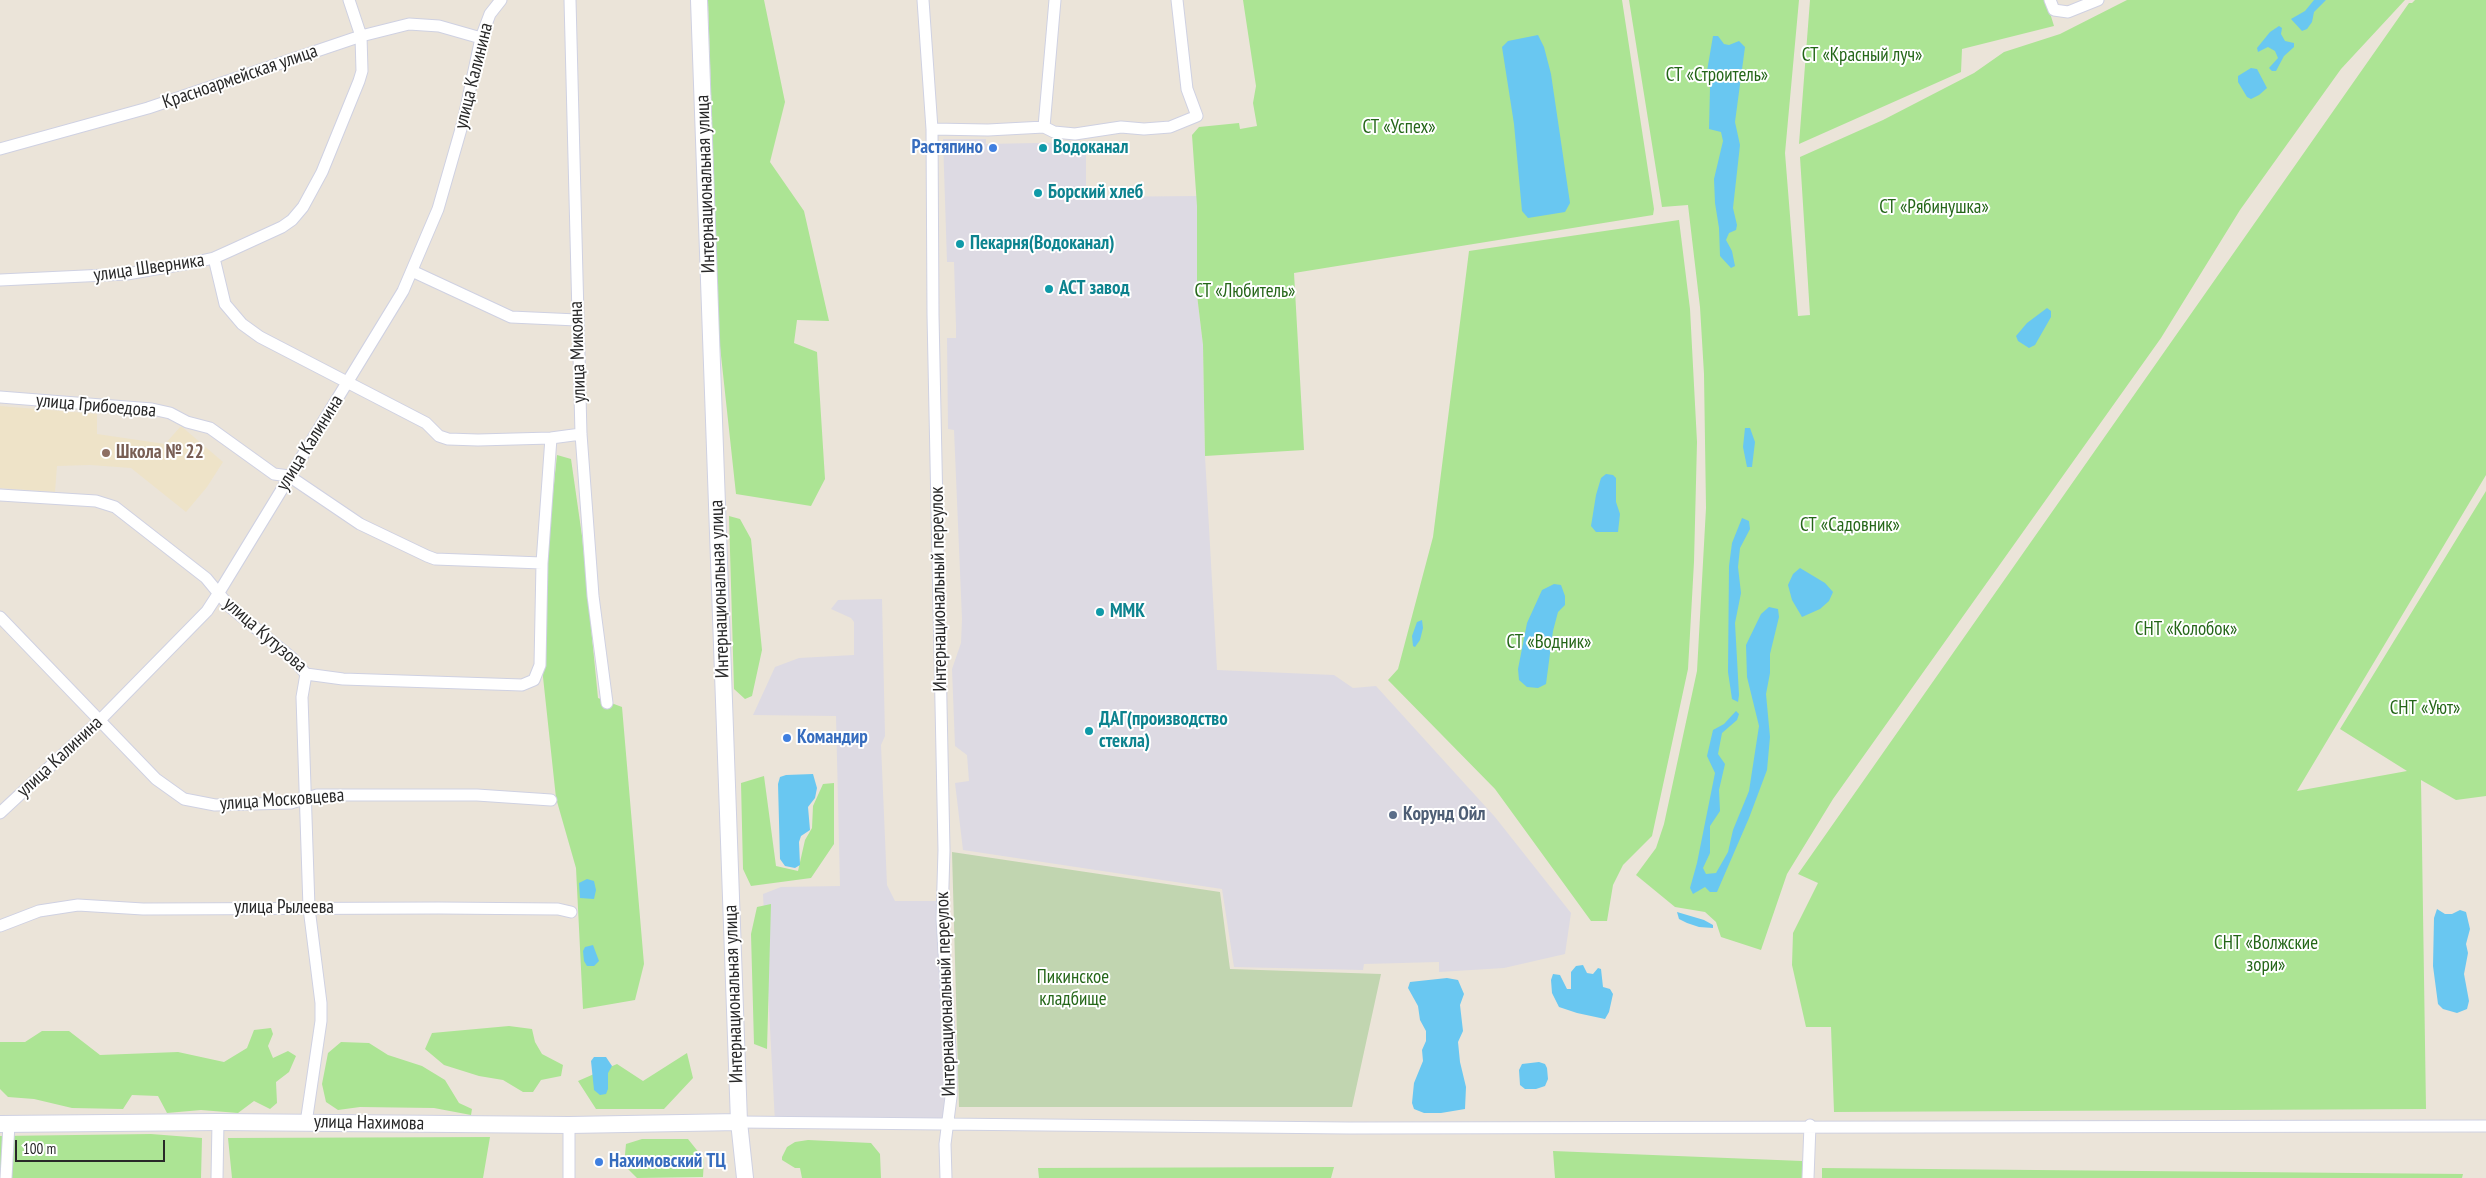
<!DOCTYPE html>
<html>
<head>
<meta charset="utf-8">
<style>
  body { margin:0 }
  #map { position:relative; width:2486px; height:1178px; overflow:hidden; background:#ebe4d9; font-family:"PT Sans Narrow",sans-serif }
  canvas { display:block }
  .scale { position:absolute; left:15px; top:1140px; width:150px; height:22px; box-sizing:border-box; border:2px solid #282828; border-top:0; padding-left:6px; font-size:15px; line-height:18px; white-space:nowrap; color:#282828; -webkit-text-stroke:4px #fff; paint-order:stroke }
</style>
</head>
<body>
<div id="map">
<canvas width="2486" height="1178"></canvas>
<div class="scale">100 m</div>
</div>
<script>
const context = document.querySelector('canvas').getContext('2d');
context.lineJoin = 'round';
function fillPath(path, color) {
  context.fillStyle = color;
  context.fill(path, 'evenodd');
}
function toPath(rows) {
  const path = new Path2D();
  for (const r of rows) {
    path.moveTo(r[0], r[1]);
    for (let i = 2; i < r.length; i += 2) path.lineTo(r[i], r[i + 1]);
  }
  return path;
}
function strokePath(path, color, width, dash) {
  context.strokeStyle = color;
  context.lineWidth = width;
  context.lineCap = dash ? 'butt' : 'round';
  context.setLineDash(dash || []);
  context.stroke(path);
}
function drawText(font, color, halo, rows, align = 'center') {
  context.font = font + ' "PT Sans Narrow",sans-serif';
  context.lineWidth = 4;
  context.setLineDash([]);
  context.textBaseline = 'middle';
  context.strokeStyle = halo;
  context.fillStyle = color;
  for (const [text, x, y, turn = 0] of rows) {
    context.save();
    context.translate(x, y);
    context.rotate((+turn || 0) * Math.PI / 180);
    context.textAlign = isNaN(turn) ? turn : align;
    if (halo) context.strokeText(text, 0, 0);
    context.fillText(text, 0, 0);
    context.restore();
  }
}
const industrial = toPath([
  [943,139,986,139,986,144,1086,142,1086,195,1092,197,1197,196,1197,295,1203,345,1205,456,1217,670,1334,675,1353,688,1376,686,1495,817,1571,913,1565,954,1504,968,1439,972,1439,962,1364,964,1363,970,1234,967,1222,889,963,850,955,783,969,781,967,755,955,746,952,669,961,643,962,619,954,430,948,429,947,338,956,338,956,326,954,262,947,262],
  [882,599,885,736,881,745,887,885,895,901,943,901,947,1122,775,1123,763,894,781,887,840,886,836,716,753,715,775,667,799,658,854,655,854,622,851,618,831,609,838,600]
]);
const education = toPath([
  [0,406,97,414,97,434,165,444,181,426,223,462,207,487,186,512,131,468,90,465,57,466,55,492,0,488]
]);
const green = toPath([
  [708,0,764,0,785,102,770,162,804,211,829,321,797,320,794,343,817,352,825,479,811,506,736,494,719,337],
  [1243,0,1622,0,1654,209,1653,215,1294,273,1304,450,1205,456,1203,345,1197,295,1197,206,1192,135,1199,127,1239,123,1240,129,1257,126,1253,103,1256,86],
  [1629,0,1799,0,1785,153,1798,316,1810,315,1800,157,1883,120,1974,73,2004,52,2060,34,2127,0,2405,0,2341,69,2240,210,2161,338,1833,799,1787,874,1761,950,1721,937,1716,922,1705,912,1675,907,1636,875,1656,848,1664,824,1697,671,1706,508,1704,374,1700,307,1688,205,1662,207],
  [1810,0,2046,0,2054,26,1962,49,1961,72,1799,144],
  [2415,0,2486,0,2486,475,2297,791,2407,771,2340,729,2486,491,2486,796,2456,800,2421,780,2426,1109,1834,1112,1831,1027,1806,1027,1792,965,1793,933,1818,883,1798,874,2409,3,2412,3],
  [1679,220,1690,309,1697,442,1694,562,1688,669,1652,836,1623,865,1613,885,1607,921,1591,921,1495,789,1388,680,1398,669,1433,537,1469,251],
  [557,455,571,459,582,536,598,698,622,707,644,964,635,1000,583,1009,576,868,556,798,543,677,546,561],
  [729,516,740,519,751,539,762,650,752,696,745,699,734,689],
  [764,776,776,866,798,871,805,840,812,828,813,806,823,784,834,783,834,844,811,878,751,886,743,869,741,783],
  [771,904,767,1049,754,1044,751,934,757,907],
  [509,1026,532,1029,535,1042,542,1054,563,1065,561,1076,541,1080,533,1092,523,1092,503,1080,479,1076,444,1065,425,1049,432,1033],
  [271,1028,273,1034,268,1046,273,1058,288,1051,296,1056,289,1072,276,1082,277,1103,270,1109,254,1101,238,1113,201,1110,167,1113,158,1096,132,1095,123,1109,72,1108,34,1099,8,1097,0,1089,0,1042,25,1042,42,1031,69,1031,100,1055,178,1052,224,1062,247,1048,254,1030],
  [341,1042,369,1043,388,1055,422,1066,445,1080,459,1103,472,1109,471,1115,434,1108,360,1107,338,1110,326,1102,322,1084,328,1053],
  [687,1053,693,1078,664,1109,596,1109,578,1081,617,1064,643,1081],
  [151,1134,202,1138,201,1178,0,1178,0,1136],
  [490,1137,483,1178,232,1178,228,1138],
  [642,1139,688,1139,704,1159,703,1177,637,1178,624,1165,626,1144],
  [808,1140,871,1143,880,1154,881,1178,802,1178,800,1168,795,1168,782,1160,782,1157,787,1147,795,1142],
  [1553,1151,1802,1161,1803,1178,1555,1178],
  [1334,1167,1331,1178,1039,1178,1038,1168],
  [1822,1168,2463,1174,2462,1178,1822,1178]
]);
const cemetery = toPath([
  [952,852,1220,892,1230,969,1381,974,1352,1107,959,1107]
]);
const water = toPath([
  [2314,0,2326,0,2314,12,2312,22,2307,29,2302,31,2291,19,2305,11],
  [2279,26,2282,28,2281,34,2285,41,2294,43,2294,47,2284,56,2276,71,2272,71,2269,68,2278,58,2275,51,2268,47,2258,52,2257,48,2270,32],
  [1538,35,1544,47,1551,74,1570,203,1565,212,1528,218,1522,211,1514,124,1502,47,1508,41],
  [1713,36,1718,36,1724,44,1729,45,1739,41,1745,47,1735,122,1740,145,1733,208,1737,225,1736,230,1729,233,1726,240,1732,251,1735,266,1731,268,1720,256,1719,228,1715,203,1714,179,1723,141,1721,132,1709,129,1710,88,1707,71],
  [2251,68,2257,69,2267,88,2259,95,2251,99,2247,97,2238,82,2238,76],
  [2047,308,2051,311,2051,317,2035,345,2029,348,2018,341,2016,336,2027,323],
  [1745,428,1750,428,1755,442,1752,467,1747,467,1743,447],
  [1606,474,1613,475,1616,478,1616,502,1620,514,1618,532,1596,532,1591,526,1596,495,1601,478],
  [1742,518,1749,521,1750,529,1740,548,1738,567,1741,593,1735,623,1739,695,1738,702,1732,699,1728,672,1729,566,1732,543],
  [1800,568,1825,583,1833,592,1829,601,1820,609,1802,617,1792,600,1788,585,1793,574],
  [1554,584,1561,585,1565,596,1565,605,1558,612,1553,631,1546,684,1538,688,1527,687,1519,680,1518,669,1527,623,1542,590],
  [1769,607,1778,609,1779,617,1770,654,1770,673,1766,694,1770,737,1767,770,1749,818,1717,892,1710,892,1705,887,1693,894,1690,888,1697,863,1715,773,1707,756,1713,730,1724,724,1736,711,1739,714,1737,720,1722,733,1718,754,1725,764,1719,790,1720,811,1710,826,1710,853,1703,868,1706,874,1716,873,1728,852,1733,830,1749,791,1759,726,1747,677,1746,645,1761,614],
  [1422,620,1423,628,1420,640,1415,647,1413,646,1412,636,1417,622],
  [813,774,817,788,815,798,808,807,810,830,801,836,799,842,800,865,795,868,785,866,780,859,778,784,780,777,786,775],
  [587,879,594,881,596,890,594,899,580,898,579,883],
  [2437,909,2445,914,2452,914,2460,910,2466,912,2470,929,2466,944,2468,953,2464,974,2469,1001,2467,1009,2457,1013,2443,1009,2438,1004,2433,966,2434,918],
  [1677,912,1704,920,1713,925,1713,928,1699,927,1687,923,1679,919],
  [593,945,599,961,594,966,587,966,584,961,583,951,585,947],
  [1583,965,1587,973,1593,974,1598,968,1601,969,1603,987,1610,989,1613,994,1609,1012,1605,1019,1577,1013,1559,1007,1552,993,1551,980,1553,974,1560,975,1567,989,1571,989,1571,972,1576,966],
  [1447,978,1458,980,1464,994,1460,1005,1463,1031,1458,1042,1460,1062,1466,1087,1465,1109,1441,1113,1424,1113,1414,1109,1412,1103,1414,1083,1423,1061,1422,1050,1426,1041,1426,1031,1420,1020,1418,1006,1408,988,1410,982],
  [594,1057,606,1057,612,1066,608,1073,608,1089,606,1094,600,1095,594,1090,591,1061],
  [1539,1062,1545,1064,1547,1068,1548,1079,1545,1086,1536,1089,1525,1089,1520,1085,1519,1070,1522,1064]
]);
const minor = toPath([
  [570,0,581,434,593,596,607,703],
  [923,0,932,129,933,315,944,850,942,919,951,1067,951,1097,945,1144,946,1178],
  [2050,0,2054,10,2068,12,2098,0],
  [1044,127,1055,0],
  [932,129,988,130,1044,127,1054,132,1075,134,1121,127,1144,129,1170,127,1197,116,1187,89,1177,0],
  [0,149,148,108,361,36,409,24,439,26,481,38],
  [214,258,225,304,242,324,260,337,426,423,439,436,448,439,478,440,551,438,581,434],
  [412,271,511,317,577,320],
  [0,280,127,274,196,262,214,258,234,249,282,227,292,220,303,207,322,172,359,81,362,71,361,36,349,0],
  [0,397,152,409,170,413,187,422,210,428,274,474,289,476,360,524,427,556,435,559,542,563],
  [0,495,96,501,115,507,206,578,230,607,292,658,306,674,343,679,522,685,534,680,540,665,542,563,551,438],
  [0,617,156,779,184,799,215,805,291,803,317,795,477,795,551,800],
  [306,674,302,697,309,908,321,1003,321,1021,306,1123],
  [0,813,100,720,207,611,218,594,403,291,438,209,463,122,481,38,490,14,501,0],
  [0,926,39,911,78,905,143,909,439,908,558,909,571,912],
  [739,1122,1349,1128,2486,1126],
  [569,1125,569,1178],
  [6,1178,9,1124],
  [217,1178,218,1122],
  [1808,1178,1810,1125]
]);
const secondary = toPath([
  [699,0,739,1122,745,1178],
  [0,1124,218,1122,569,1125,739,1122]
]);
const markers = [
  [993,148,5,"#3f7fe0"],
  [1043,148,5,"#0f9aa8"],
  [1038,193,5,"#0f9aa8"],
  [960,244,5,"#0f9aa8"],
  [1049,289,5,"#0f9aa8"],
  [106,453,5,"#8d6e63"],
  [1100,612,5,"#0f9aa8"],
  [1089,731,5,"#0f9aa8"],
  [787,738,5,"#3f7fe0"],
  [1393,815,5,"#5c6f8a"],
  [599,1162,5,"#3f7fe0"]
];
const parkNames = [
  ["СТ «Красный луч»",1862,56],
  ["СТ «Строитель»",1717,76],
  ["СТ «Успех»",1399,128],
  ["СТ «Рябинушка»",1934,208],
  ["СТ «Любитель»",1245,292],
  ["СТ «Садовник»",1850,526],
  ["СНТ «Колобок»",2186,630],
  ["СТ «Водник»",1549,643],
  ["СНТ «Уют»",2425,709],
  ["СНТ «Волжские",2266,944],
  ["зори»",2266,966],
  ["Пикинское",1073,978],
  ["кладбище",1073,1000]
];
const streetNames = [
  ["улица Калинина",474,76,-76],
  ["Красноармейская улица",240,77,-19],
  ["Интернациональная улица",706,184,-92],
  ["улица Шверника",149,268,-8],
  ["улица Микояна",578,352,-92],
  ["улица Грибоедова",96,406,5],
  ["улица Калинина",310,443,-58],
  ["Интернациональная улица",720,589,-92],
  ["Интернациональный переулок",939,589,-91],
  ["улица Кутузова",265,635,41],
  ["улица Калинина",60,757,-43],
  ["улица Московцева",282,800,-4],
  ["улица Рылеева",284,908],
  ["Интернациональная улица",734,994,-92],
  ["Интернациональный переулок",946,994,-92],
  ["улица Нахимова",369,1123,1]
];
const shopNames = [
  ["Растяпино",983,148,"right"],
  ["Командир",797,738],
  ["Нахимовский ТЦ",609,1162]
];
const cultureNames = [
  ["Водоканал",1053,148],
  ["Борский хлеб",1048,193],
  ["Пекарня(Водоканал)",970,244],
  ["АСТ завод",1059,289],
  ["ММК",1110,612],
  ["ДАГ(производство",1099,720],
  ["стекла)",1099,742]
];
const educationNames = [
  ["Школа № 22",116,453]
];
const serviceNames = [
  ["Корунд Ойл",1403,815]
];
fillPath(industrial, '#dddae3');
fillPath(education, '#eee3c8');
fillPath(green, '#ace494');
fillPath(cemetery, '#c1d5b0');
fillPath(water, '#69c7f1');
strokePath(minor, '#cfd1e2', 13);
strokePath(secondary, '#cfd1e2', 18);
strokePath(minor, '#fff', 11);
strokePath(secondary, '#fff', 16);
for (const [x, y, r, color] of markers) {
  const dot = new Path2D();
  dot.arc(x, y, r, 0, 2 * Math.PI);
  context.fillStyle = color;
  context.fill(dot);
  strokePath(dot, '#fff', 2);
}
drawText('19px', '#246618', '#fff', parkNames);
drawText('19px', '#282828', '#fff', streetNames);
drawText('bold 19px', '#366cbe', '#fff', shopNames, 'left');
drawText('bold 19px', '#0d838f', '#fff', cultureNames, 'left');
drawText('bold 19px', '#785e54', '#fff', educationNames, 'left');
drawText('bold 19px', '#4e5e75', '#fff', serviceNames, 'left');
</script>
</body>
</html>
